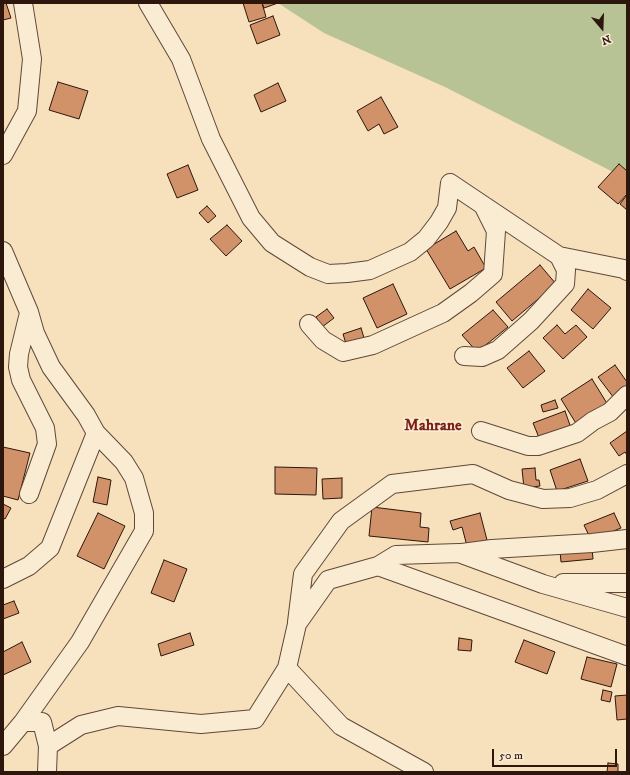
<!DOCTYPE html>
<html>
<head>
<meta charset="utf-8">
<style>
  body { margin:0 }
  #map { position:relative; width:630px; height:775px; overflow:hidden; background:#f7e0bc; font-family:"IM FELL DW Pica",serif }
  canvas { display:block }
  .frame { position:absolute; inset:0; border:4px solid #2d160c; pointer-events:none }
  .north { position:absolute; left:582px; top:8px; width:40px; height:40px; -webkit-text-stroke:3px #faebd3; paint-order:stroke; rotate:161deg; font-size:11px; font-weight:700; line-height:16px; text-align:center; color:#2d160c }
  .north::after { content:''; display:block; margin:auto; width:14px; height:18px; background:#2d160c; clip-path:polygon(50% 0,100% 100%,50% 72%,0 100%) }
  .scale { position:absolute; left:492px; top:749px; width:125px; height:18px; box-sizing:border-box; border:2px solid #2d160c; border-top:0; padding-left:5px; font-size:12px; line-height:14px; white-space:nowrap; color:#2d160c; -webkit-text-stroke:3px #faebd3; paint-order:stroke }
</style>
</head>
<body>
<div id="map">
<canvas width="630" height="775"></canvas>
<div class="frame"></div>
<div class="north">N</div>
<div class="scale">50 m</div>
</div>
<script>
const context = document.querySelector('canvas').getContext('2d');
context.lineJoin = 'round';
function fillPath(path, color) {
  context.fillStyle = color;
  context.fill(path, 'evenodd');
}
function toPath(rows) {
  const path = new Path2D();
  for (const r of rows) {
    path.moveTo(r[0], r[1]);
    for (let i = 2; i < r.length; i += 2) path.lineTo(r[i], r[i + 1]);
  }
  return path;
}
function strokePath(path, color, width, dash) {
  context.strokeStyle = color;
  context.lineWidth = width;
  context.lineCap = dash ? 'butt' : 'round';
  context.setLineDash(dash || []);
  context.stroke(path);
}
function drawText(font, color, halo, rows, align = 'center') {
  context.font = font + ' "IM FELL DW Pica",serif';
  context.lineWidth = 3.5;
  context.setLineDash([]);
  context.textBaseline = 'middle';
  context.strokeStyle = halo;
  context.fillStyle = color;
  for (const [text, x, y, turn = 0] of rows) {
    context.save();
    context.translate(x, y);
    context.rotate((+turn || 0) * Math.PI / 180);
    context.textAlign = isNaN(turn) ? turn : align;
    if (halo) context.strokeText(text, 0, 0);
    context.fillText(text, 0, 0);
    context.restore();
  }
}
const green = toPath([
  [278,3,627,3,627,179,445,87,324,33]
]);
const building = toPath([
  [3,3,6,3,11,18,3,20,3,3],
  [243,3,262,3,266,17,249,22,243,3],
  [262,3,278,3,264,8,262,3],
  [273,16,280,35,257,44,250,25,273,16],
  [58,82,88,91,79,119,49,110,58,82],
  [278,83,286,101,261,112,254,95,278,83],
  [381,97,398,127,384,134,379,124,368,131,357,111,381,97],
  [619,164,627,171,627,194,618,204,598,187,619,164],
  [188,165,198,190,177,198,167,174,188,165],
  [627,195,627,210,620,204,627,195],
  [207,206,216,216,208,223,199,213,207,206],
  [227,225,242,241,226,256,210,239,227,225],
  [456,231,468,251,474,247,486,268,450,289,426,249,456,231],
  [540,265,556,284,512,321,496,302,540,265],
  [393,284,407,314,377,328,363,298,393,284],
  [588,289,611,308,593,329,571,310,588,289],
  [327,309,334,318,322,327,316,317,327,309],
  [493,310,508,327,477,352,462,335,493,310],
  [557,325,565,334,576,325,587,337,563,359,543,338,557,325],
  [361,328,365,341,347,347,343,334,361,328],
  [529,351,545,371,523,388,507,368,529,351],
  [615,365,627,382,627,389,614,398,598,377,615,365],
  [592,379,608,405,577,425,561,399,592,379],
  [555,400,558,408,543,412,541,405,555,400],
  [565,411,571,428,540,440,533,423,565,411],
  [627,431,627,455,625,452,619,456,610,443,627,431],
  [3,447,30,453,18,500,3,496,3,447],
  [580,459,588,481,557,491,550,470,580,459],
  [275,467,317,468,316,495,275,494,275,467],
  [535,468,536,480,539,480,540,486,524,488,522,469,535,468],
  [98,477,111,480,107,505,93,502,98,477],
  [342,478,342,498,323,499,322,479,342,478],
  [3,504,11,508,5,519,3,518,3,504],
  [372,507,421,513,420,527,429,528,428,542,369,536,372,507],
  [98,513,125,526,104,569,77,556,98,513],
  [480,513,487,540,467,546,462,527,453,530,450,521,480,513],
  [614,513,621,528,591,540,584,525,614,513],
  [592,548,593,559,561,562,560,551,592,548],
  [164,560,187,569,174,602,151,593,164,560],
  [14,601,19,613,3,619,3,605,14,601],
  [190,633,194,645,161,656,158,644,190,633],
  [459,638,472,640,471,651,458,650,459,638],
  [524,640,555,652,547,674,515,662,524,640],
  [22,642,31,662,3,675,3,652,22,642],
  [587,657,617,664,611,687,581,679,587,657],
  [603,690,612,692,610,702,601,700,603,690],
  [627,695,627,719,617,720,615,696,627,695],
  [608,763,618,764,618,772,607,772,608,763]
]);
const minor = toPath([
  [148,3,181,59,211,139,251,218,272,243,310,267,328,274,347,273,370,270,410,252,426,239,439,222,447,208,450,183,559,256,624,269,627,271],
  [3,155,27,111,32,59,23,3],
  [3,251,29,312,35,333,51,367,86,415,96,433,124,462,134,478,144,513,144,531,80,642,23,722],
  [309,324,323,340,343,352,373,345,443,313,471,293,493,274,496,231,483,205],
  [464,356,482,357,498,350,531,321,565,284,566,270,559,256],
  [481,431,528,446,538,446,577,433,593,421,610,412,627,395],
  [29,494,47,444,45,428,21,380,18,367,19,354,29,313],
  [462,553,492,549,592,543,627,539],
  [378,566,396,555,459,553,543,584,627,608],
  [3,579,29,566,50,548,96,433],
  [563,583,627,583],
  [297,622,303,574,341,521,392,484,473,474,509,490,543,499,570,498,597,490,627,474],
  [287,668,341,726,424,772],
  [3,746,23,722,42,722,48,746,47,772],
  [48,746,81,725,118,716,201,724,255,719,287,668,297,624,328,580,378,566,627,656]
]);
const quarterNames = [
  ["Mahrane",433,427]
];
fillPath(green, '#b7c395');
fillPath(building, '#d19169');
strokePath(building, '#2d160c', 1);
strokePath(minor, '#604838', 20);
strokePath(minor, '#faebd3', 18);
drawText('bold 16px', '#7a1f14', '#faebd3', quarterNames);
</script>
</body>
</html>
